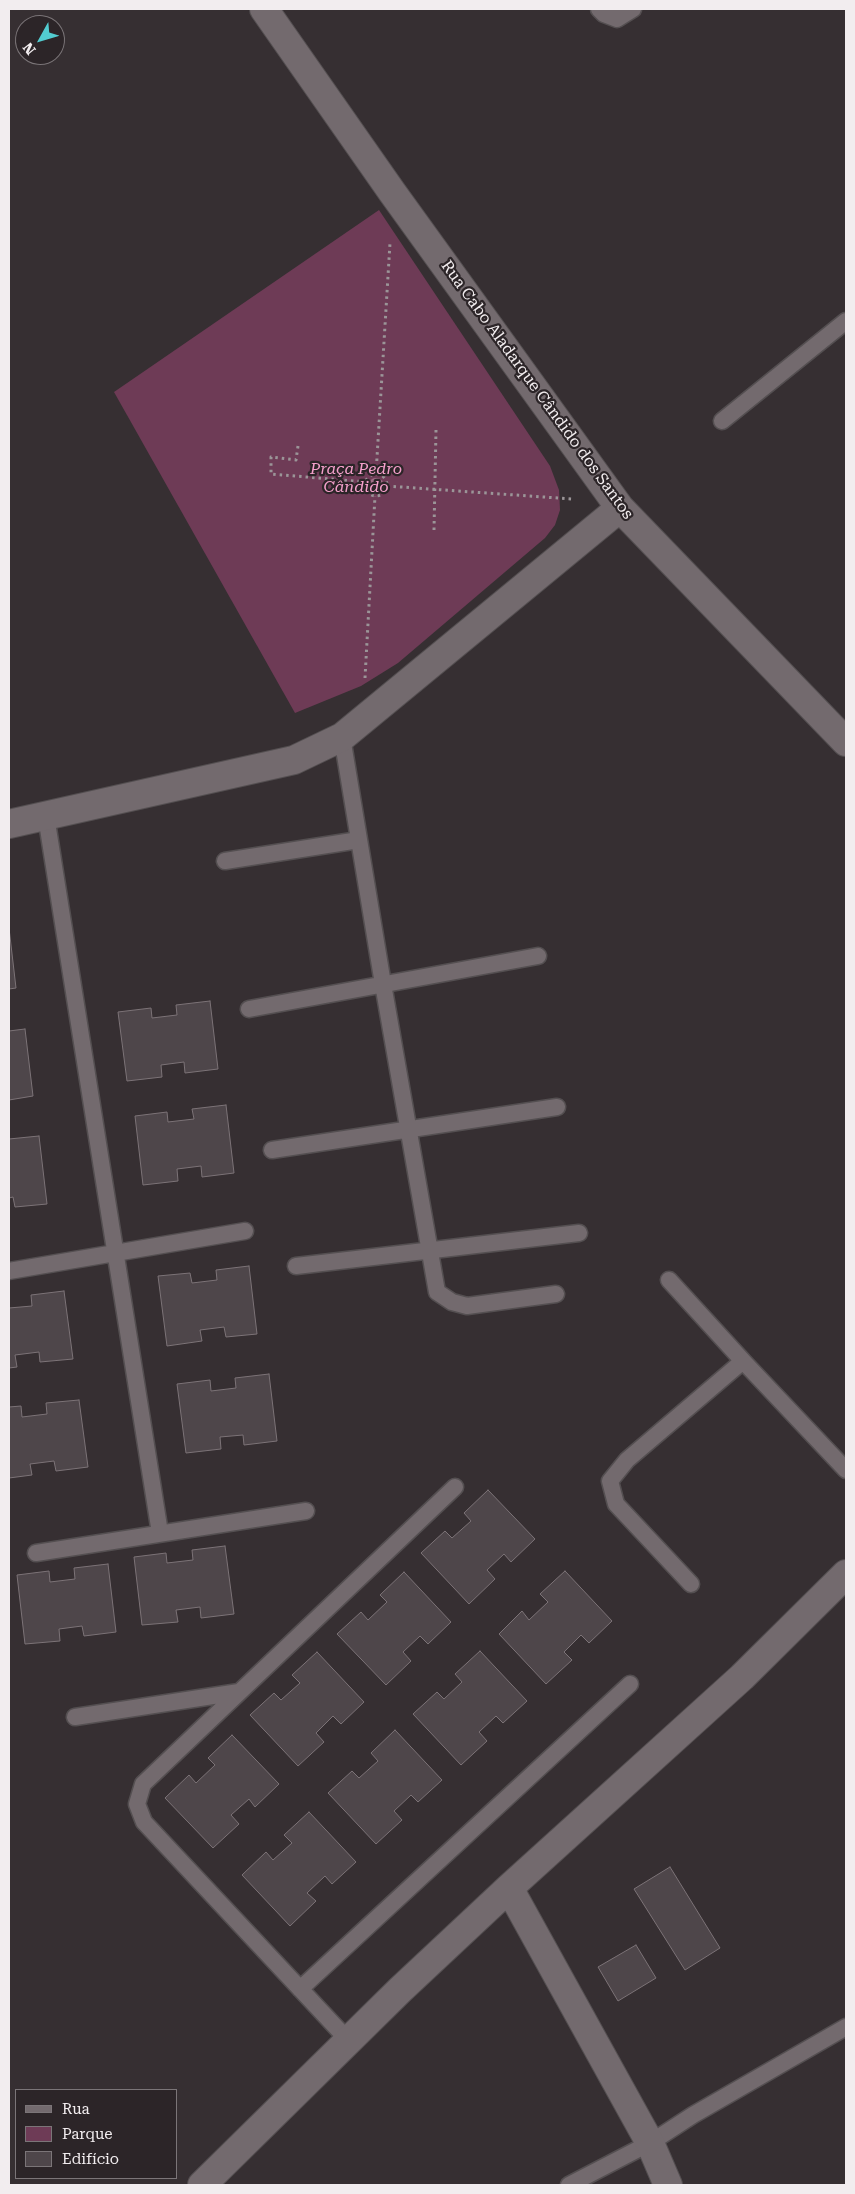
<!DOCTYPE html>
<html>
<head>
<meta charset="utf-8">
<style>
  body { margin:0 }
  #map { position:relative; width:855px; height:2194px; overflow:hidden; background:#362f32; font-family:"Roboto Serif",serif }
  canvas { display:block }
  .frame { position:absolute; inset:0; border:10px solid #f2edef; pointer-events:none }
  .legend { position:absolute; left:15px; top:2089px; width:162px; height:90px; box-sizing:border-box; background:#2c2528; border:1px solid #7b7578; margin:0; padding:6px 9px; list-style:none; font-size:15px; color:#f2edef }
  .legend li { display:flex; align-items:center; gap:10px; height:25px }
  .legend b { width:25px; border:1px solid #7b7578 }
  .north { position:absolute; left:15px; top:15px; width:50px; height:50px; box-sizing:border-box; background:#2c2528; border:1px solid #7b7578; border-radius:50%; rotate:231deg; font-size:14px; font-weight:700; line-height:20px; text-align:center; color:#f2edef }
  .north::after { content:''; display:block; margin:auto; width:18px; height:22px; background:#52ccd0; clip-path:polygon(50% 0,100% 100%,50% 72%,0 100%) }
</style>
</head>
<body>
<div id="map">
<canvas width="855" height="2194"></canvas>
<div class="frame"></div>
<ul class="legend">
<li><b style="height:6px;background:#736a6e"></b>Rua</li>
<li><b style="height:14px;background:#6e3b56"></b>Parque</li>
<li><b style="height:14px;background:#4e464a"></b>Edifício</li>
</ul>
<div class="north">N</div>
</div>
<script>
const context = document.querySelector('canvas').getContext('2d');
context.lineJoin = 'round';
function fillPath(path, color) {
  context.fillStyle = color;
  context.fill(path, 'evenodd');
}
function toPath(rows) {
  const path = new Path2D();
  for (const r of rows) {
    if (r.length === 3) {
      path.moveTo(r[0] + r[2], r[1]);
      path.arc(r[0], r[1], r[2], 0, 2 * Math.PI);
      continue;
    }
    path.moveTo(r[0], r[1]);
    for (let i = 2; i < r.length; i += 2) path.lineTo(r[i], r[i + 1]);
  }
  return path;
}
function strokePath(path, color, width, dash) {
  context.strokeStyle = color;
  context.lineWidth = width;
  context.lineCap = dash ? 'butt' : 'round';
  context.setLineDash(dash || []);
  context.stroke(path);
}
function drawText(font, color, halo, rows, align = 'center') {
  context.font = font + ' "Roboto Serif",serif';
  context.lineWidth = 4.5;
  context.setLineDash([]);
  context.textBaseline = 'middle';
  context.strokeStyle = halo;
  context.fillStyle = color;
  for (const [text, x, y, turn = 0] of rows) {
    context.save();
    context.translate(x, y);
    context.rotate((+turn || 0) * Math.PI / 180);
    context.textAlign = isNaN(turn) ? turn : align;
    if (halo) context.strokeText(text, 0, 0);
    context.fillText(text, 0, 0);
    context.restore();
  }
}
const green = toPath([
  [379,210,550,466,559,490,560,510,555,525,545,538,398,663,361,686,295,713,114,392]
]);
const building = toPath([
  [9,928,16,988,9,989,9,928],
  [210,1001,218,1069,185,1073,184,1062,161,1065,162,1077,127,1081,118,1012,151,1008,152,1018,177,1015,176,1005,210,1001],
  [25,1029,33,1096,9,1100,9,1031,25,1029],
  [226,1105,234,1173,202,1177,201,1166,177,1169,178,1181,143,1185,135,1116,167,1112,168,1122,194,1119,192,1109,226,1105],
  [39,1136,47,1204,15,1207,13,1197,9,1198,9,1139,39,1136],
  [249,1266,257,1334,226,1337,224,1327,200,1330,202,1341,167,1346,158,1276,190,1273,192,1283,217,1280,216,1270,249,1266],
  [64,1291,73,1359,40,1362,39,1352,15,1355,17,1367,9,1368,9,1308,32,1306,31,1295,64,1291],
  [269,1374,277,1441,244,1445,243,1435,220,1437,221,1449,186,1453,177,1384,210,1380,211,1391,236,1388,235,1378,269,1374],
  [79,1400,88,1467,56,1471,54,1461,30,1464,32,1475,9,1478,9,1407,21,1406,22,1417,47,1414,46,1403,79,1400],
  [488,1490,535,1539,511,1562,504,1554,487,1570,495,1579,469,1604,421,1553,445,1531,452,1538,471,1521,464,1513,488,1490],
  [225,1546,234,1614,201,1618,200,1607,176,1610,178,1622,142,1625,134,1557,166,1553,167,1563,193,1560,192,1550,225,1546],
  [108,1564,116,1632,84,1636,82,1626,59,1629,60,1641,25,1644,17,1575,49,1571,50,1582,75,1579,74,1568,108,1564],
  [565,1571,612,1621,589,1643,581,1635,564,1652,572,1660,546,1684,499,1634,522,1611,529,1620,548,1602,540,1594,565,1571],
  [404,1572,451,1622,428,1644,420,1636,403,1652,411,1661,386,1685,337,1634,361,1612,368,1620,387,1602,380,1595,404,1572],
  [480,1651,527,1701,503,1723,496,1716,479,1732,487,1741,461,1765,413,1714,437,1692,444,1699,462,1682,455,1674,480,1651],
  [317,1652,364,1702,341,1724,333,1716,316,1733,324,1742,298,1766,250,1715,274,1693,281,1700,300,1683,292,1675,317,1652],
  [395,1730,442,1780,418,1802,411,1795,394,1811,402,1820,376,1844,328,1793,352,1771,359,1778,378,1761,371,1753,395,1730],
  [232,1735,279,1784,255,1807,249,1799,231,1815,239,1824,213,1848,165,1798,189,1775,196,1783,215,1765,208,1758,232,1735],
  [309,1812,356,1862,332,1884,325,1876,307,1893,316,1901,290,1926,242,1875,266,1852,273,1860,292,1843,284,1835,309,1812],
  [670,1867,720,1948,685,1970,634,1889,670,1867],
  [636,1945,656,1978,618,2001,598,1967,636,1945]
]);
const path = toPath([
  [298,446,296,460,271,457,271,474,366,482],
  [376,474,390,243],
  [376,485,11],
  [387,486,572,499],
  [434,530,436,430],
  [365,678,375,496]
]);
const lane = toPath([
  [599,9,604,14,617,19,633,9],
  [722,421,846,321],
  [342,737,383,984,437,1292,452,1302,467,1306,556,1294],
  [46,816,160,1533],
  [225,861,359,840],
  [249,1009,538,956],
  [272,1150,557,1107],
  [296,1266,579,1233],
  [9,1271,245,1231],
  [669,1280,743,1361],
  [36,1553,306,1511],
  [691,1584,616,1504,610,1481,627,1460,743,1361,846,1470],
  [75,1717,239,1692],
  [300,1989,630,1684],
  [348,2040,144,1822,137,1804,143,1784,455,1487],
  [569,2185,650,2143,693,2115,846,2027]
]);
const street = toPath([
  [264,9,392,192,620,508,846,742],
  [9,824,294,760,342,737,620,508],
  [509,1888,650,2143,668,2185],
  [202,2185,400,1990,509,1888,742,1677,846,1574]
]);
const trees = [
  [376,486]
];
const streetNames = [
  ["Rua Cabo Aladarque Cândido dos Santos",537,390,54]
];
const parkNames = [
  ["Praça Pedro",356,469],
  ["Cândido",356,487]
];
fillPath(green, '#6e3b56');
fillPath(building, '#4e464a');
strokePath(building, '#7c7377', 1);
strokePath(lane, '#544f51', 19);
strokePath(street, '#544f51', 30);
strokePath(path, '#9b9598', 3, [2.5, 4]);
strokePath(lane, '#736a6e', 16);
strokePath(street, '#736a6e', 28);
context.fillStyle = '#9e6d86';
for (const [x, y] of trees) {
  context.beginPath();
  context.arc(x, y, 8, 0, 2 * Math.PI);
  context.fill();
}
drawText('16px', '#f2edef', '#2c2528', streetNames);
drawText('italic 16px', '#f4a0cb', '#2c2528', parkNames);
</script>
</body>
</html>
